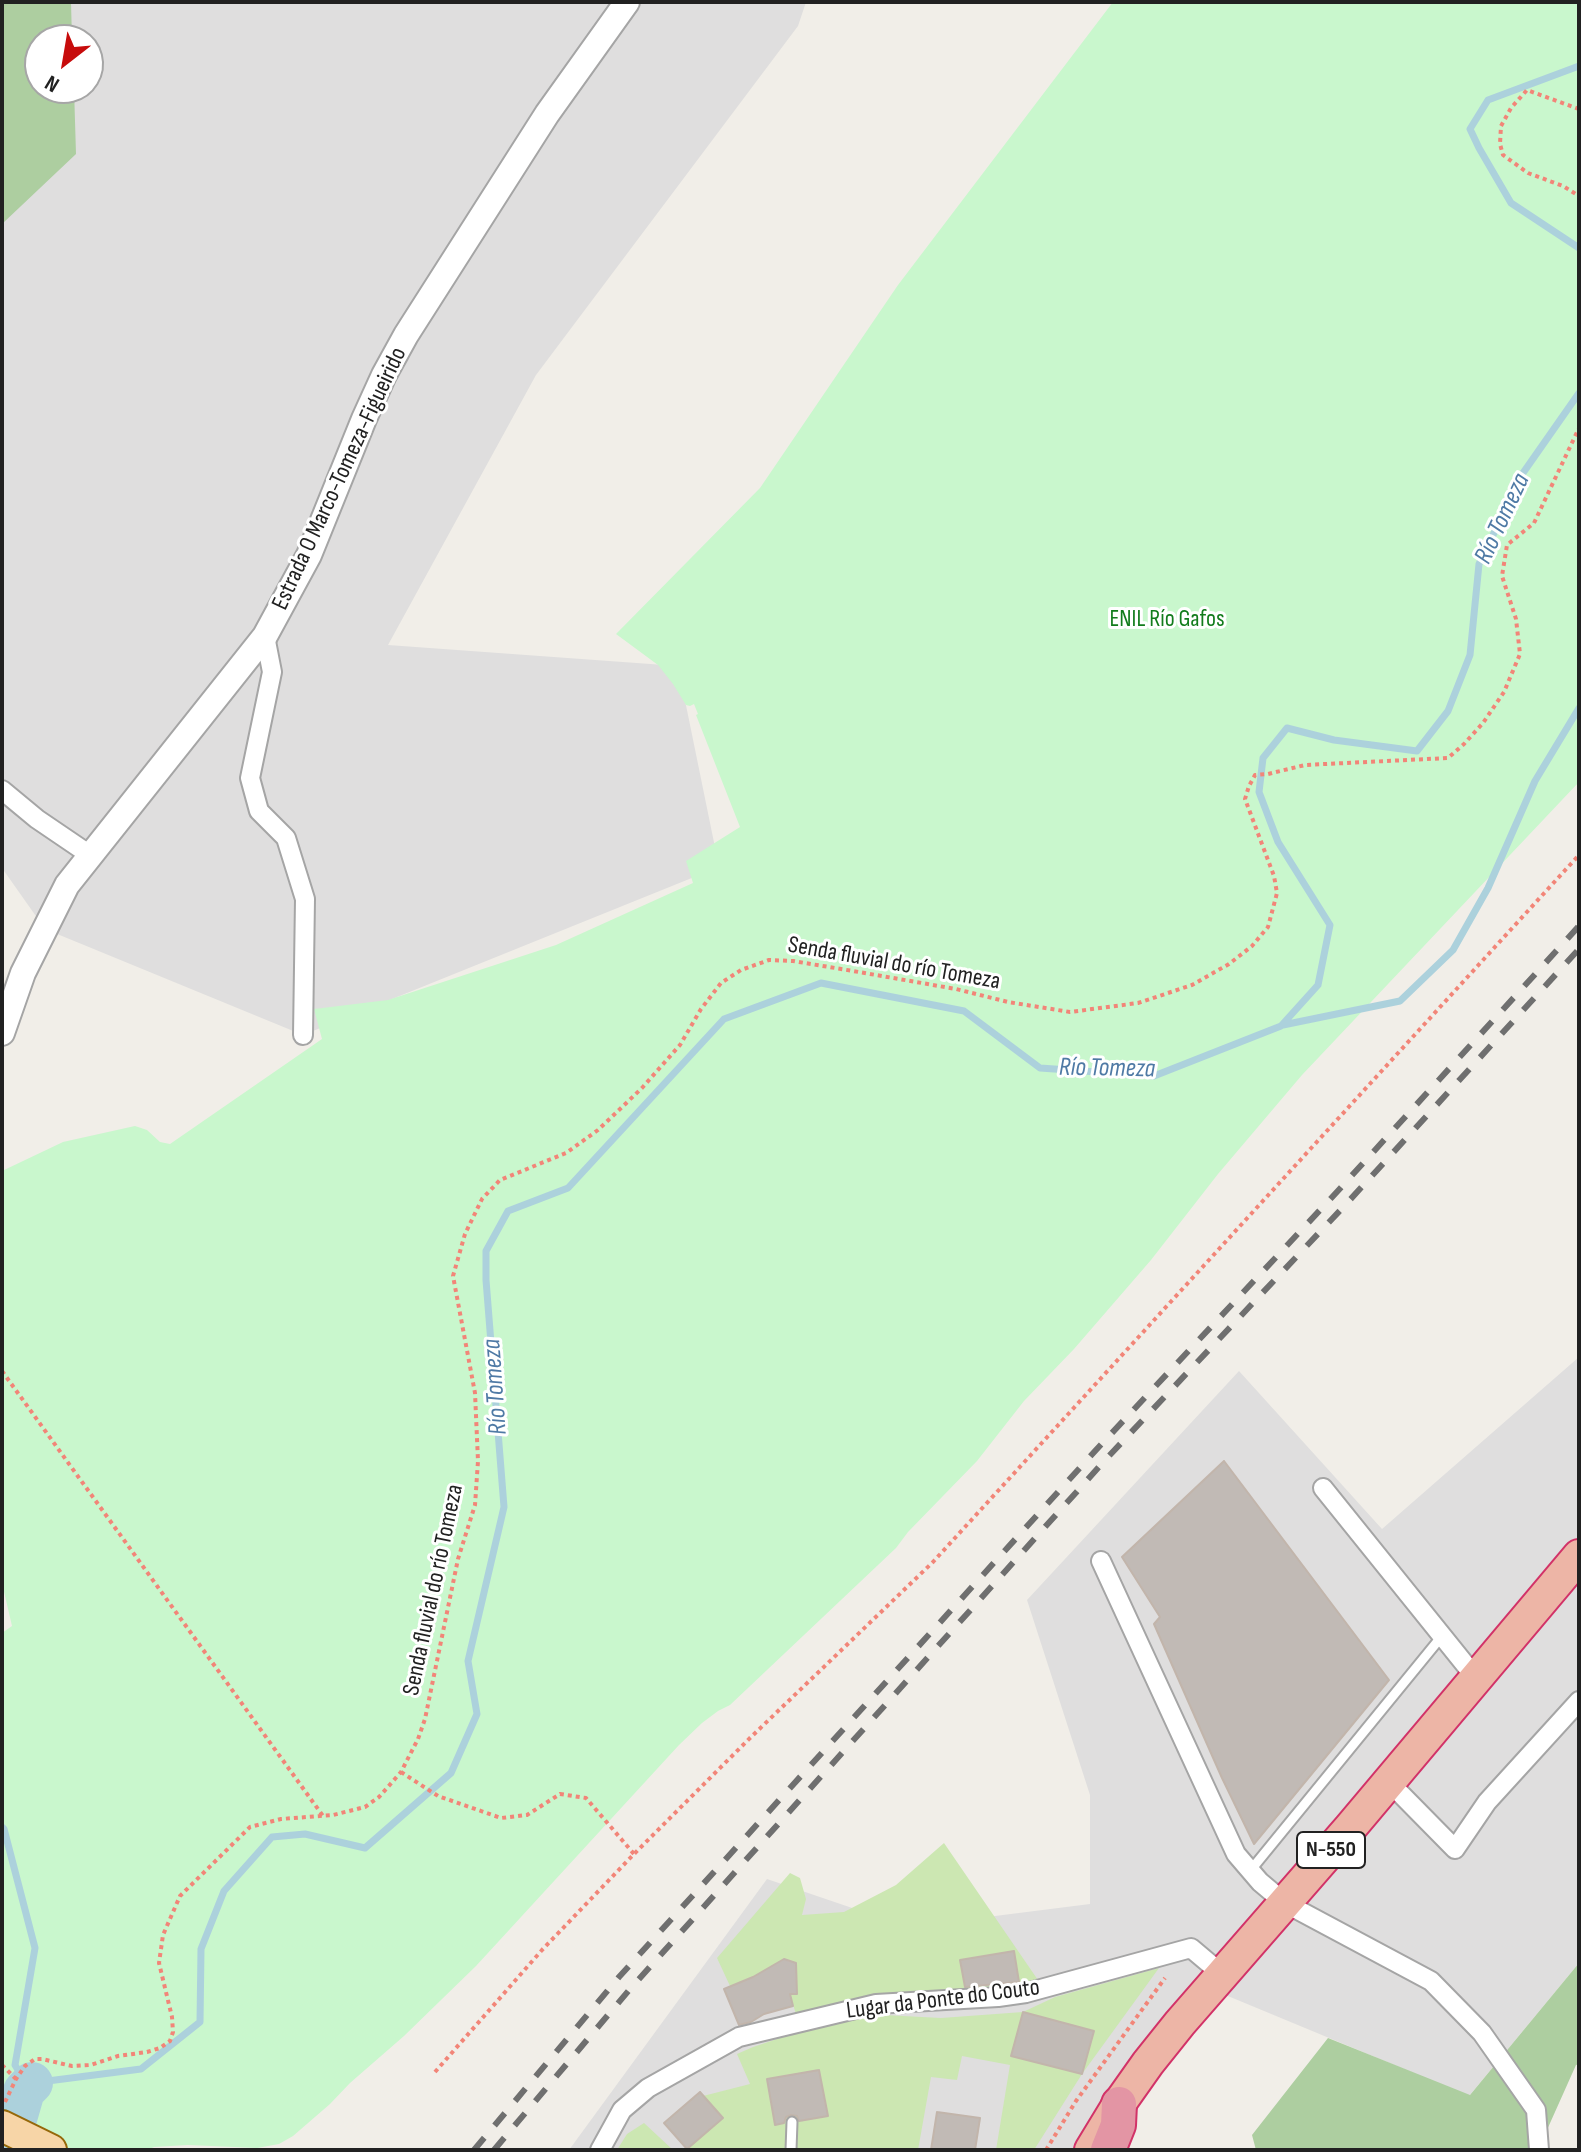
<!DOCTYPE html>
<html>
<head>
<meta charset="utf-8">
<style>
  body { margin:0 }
  #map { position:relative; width:1581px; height:2152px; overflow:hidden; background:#f1eee8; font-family:"Sofia Sans Condensed",sans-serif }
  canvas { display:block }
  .frame { position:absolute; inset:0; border:4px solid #212121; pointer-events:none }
  .north { position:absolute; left:24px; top:24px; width:80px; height:80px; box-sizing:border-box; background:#fff; border:2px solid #a6a6a6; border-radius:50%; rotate:211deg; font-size:22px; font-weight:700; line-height:32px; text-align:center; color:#212121 }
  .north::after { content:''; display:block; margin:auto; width:28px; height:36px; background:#c70c0c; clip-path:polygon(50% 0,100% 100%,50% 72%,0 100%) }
</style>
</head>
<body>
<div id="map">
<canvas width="1581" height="2152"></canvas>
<div class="frame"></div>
<div class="north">N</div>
</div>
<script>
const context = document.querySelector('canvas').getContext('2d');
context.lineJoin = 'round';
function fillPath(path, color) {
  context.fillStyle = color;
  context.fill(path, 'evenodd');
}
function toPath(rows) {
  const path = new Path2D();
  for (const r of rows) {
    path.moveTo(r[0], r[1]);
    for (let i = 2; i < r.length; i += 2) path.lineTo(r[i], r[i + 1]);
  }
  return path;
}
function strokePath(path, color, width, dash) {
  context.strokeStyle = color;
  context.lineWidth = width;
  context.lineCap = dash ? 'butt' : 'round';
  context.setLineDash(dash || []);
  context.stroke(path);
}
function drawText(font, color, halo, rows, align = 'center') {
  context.font = font + ' "Sofia Sans Condensed",sans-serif';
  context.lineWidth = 6;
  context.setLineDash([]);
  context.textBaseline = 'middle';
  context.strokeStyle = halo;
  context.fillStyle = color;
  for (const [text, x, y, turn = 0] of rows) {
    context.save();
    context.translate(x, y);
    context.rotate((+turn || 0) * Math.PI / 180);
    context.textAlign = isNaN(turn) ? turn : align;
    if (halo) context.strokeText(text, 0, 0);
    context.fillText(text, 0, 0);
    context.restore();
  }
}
const residential = toPath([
  [66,2,806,2,798,26,536,375,388,645,678,666,719,867,303,1035,45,929,2,868,2,203,72,88,88,88,88,40,69,40],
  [1579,1357,1579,1963,1469,2096,1211,1989,1094,2150,569,2150,767,1879,908,1927,1090,1904,1090,1795,1027,1600,1239,1371,1382,1529]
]);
const grass = toPath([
  [944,1843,1040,1983,1019,1982,797,2018,790,1994,797,1993,795,1963,784,1959,753,1977,730,1986,717,1958,790,1873,800,1878,806,1899,802,1915,844,1912,896,1885],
  [1159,1968,1082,2074,1034,2150,996,2150,1010,2065,962,2056,957,2080,931,2077,918,2150,685,2150,722,2118,703,2096,750,2084,737,2054,753,2047,816,2026,884,2015,941,2018,1023,2012,1055,1997],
  [1023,2013,1094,2031,1082,2074,1012,2056],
  [644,2123,673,2150,617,2150,627,2134]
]);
const forest = toPath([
  [2,2,71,2,72,40,40,40,40,88,74,88,76,154,2,224],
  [1579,1963,1579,2064,1576,2065,1538,2150,1256,2150,1252,2135,1328,2038,1470,2095]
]);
const park = toPath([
  [1113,2,1579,2,1579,782,1302,1075,1218,1174,1151,1260,1074,1349,1024,1401,977,1461,908,1532,896,1548,730,1705,718,1711,702,1723,679,1745,476,1966,404,2036,350,2083,330,2104,293,2136,279,2144,257,2148,188,2145,154,2147,147,2150,2,2150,2,1633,12,1626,2,1583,2,1171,63,1142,135,1126,147,1130,160,1142,170,1144,322,1039,314,1009,388,1000,556,945,693,883,686,861,740,827,696,715,698,714,694,704,690,706,686,705,673,684,658,665,616,634,760,488,898,285]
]);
const stream = toPath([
  [1579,66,1488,100,1470,129,1479,148,1511,203,1579,248],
  [1283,1025,1400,1001,1453,950,1488,888,1535,781,1579,708],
  [2,1827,4,1829,35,1948,15,2065,21,2075,32,2083,141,2069,200,2022,201,1949,224,1891,272,1837,305,1834,365,1848,451,1773,477,1714,468,1661,504,1507,486,1280,486,1251,508,1211,568,1188,724,1019,821,983,964,1011,1040,1068,1154,1076,1281,1026,1318,985,1330,925,1278,842,1259,792,1263,758,1287,728,1334,740,1417,751,1448,711,1470,655,1479,564,1523,473,1579,393]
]);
const river = toPath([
  [7,2150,24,2091,32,2083]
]);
const building = toPath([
  [1224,1461,1389,1680,1254,1844,1222,1778,1154,1624,1160,1617,1122,1557,1224,1461],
  [1014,1951,1019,1982,965,1987,960,1960,1014,1951],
  [784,1959,796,1963,797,1994,790,1994,793,2006,764,2014,751,2022,739,2025,724,1989,753,1977,784,1959],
  [1023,2012,1094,2031,1082,2074,1011,2056,1023,2012],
  [819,2070,828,2116,799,2121,797,2116,791,2115,786,2117,784,2123,775,2125,767,2079,819,2070],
  [700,2092,723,2118,687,2149,664,2123,700,2092],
  [937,2112,980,2118,975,2150,931,2150,937,2112]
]);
const path = toPath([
  [1579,109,1527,90,1511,108,1501,126,1500,144,1503,155,1528,173,1563,186,1579,196],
  [2,1371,323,1816],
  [401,1772,438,1796,501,1818,527,1815,560,1794,586,1798,634,1854],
  [2,2065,16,2079],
  [435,2072,542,1950,634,1854,750,1738,933,1562,1579,855],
  [5,2102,16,2079,25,2066,35,2059,42,2059,72,2066,91,2065,118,2056,147,2052,160,2048,170,2041,173,2032,172,2017,159,1963,163,1935,180,1896,250,1827,281,1819,333,1815,365,1807,379,1797,401,1772,418,1739,425,1719,458,1559,475,1505,478,1461,475,1393,453,1276,465,1234,482,1199,500,1180,566,1153,598,1130,642,1088,680,1045,701,1009,721,983,741,970,769,960,793,961,853,971,956,989,1008,1002,1070,1012,1138,1003,1192,985,1229,964,1252,946,1268,927,1277,893,1274,876,1245,799,1249,786,1255,775,1268,774,1305,765,1448,758,1464,744,1483,723,1504,692,1520,654,1516,619,1502,576,1507,545,1534,523,1579,428],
  [1046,2150,1076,2101,1165,1978]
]);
const service = toPath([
  [1250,1871,1442,1636],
  [791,2150,792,2122]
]);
const minor = toPath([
  [265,636,272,672,250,778,259,811,286,838,305,899,303,1035],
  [2,790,37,819,90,855],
  [1323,1488,1476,1678],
  [1101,1561,1236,1854,1260,1882,1285,1903,1431,1981,1482,2033,1536,2110,1539,2150],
  [1389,1782,1455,1849,1487,1802,1579,1701],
  [600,2150,622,2110,648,2088,739,2037,876,2004,998,1997,1026,1993,1191,1948,1223,1975]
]);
const tertiary = toPath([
  [2,1033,23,973,67,885,265,636,309,555,364,419,384,375,406,335,547,114,627,2]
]);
const primary = toPath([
  [2,2126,51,2150]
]);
const trunk = toPath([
  [1091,2150,1119,2104,1148,2063,1180,2023,1350,1828,1579,1556]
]);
const motorway = toPath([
  [1108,2150,1118,2125,1119,2104]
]);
const rail = toPath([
  [474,2150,619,1977,1096,1450,1335,1194,1579,926],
  [494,2150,630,1989,1107,1458,1348,1202,1579,949]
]);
const shields = [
  [1331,1850,68]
];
const shieldNames = [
  ["N-550",1331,1850]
];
const streetNames = [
  ["Estrada O Marco-Tomeza-Figueirido",340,479,-65],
  ["Senda fluvial do río Tomeza",894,964,10],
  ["Senda fluvial do río Tomeza",434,1590,-78],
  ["Lugar da Ponte do Couto",943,2000,-7]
];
const parkNames = [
  ["ENIL Río Gafos",1167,620]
];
const waterNames = [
  ["Río Tomeza",1503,519,-65],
  ["Río Tomeza",1107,1069,1],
  ["Río Tomeza",496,1387,-94]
];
fillPath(residential, '#dfdede');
fillPath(grass, '#cce7b2');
fillPath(forest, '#adcea0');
fillPath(park, '#c9f7cd');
strokePath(stream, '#acd1dc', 7);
strokePath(river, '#acd1dc', 42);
fillPath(building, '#c1bab5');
strokePath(building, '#c2b5ab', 2);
strokePath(service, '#a5a5a5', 13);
strokePath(minor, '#a5a5a5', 22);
strokePath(tertiary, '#a5a5a5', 28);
strokePath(primary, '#966809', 34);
strokePath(trunk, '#d23268', 36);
strokePath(motorway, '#d23268', 38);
strokePath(path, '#f28578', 4, [4, 4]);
strokePath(service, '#fff', 9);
strokePath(minor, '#fff', 18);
strokePath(tertiary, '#fff', 24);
strokePath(primary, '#f7d5a7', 30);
strokePath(trunk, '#edb5a6', 32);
strokePath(motorway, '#e395a4', 34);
strokePath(rail, '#6f6f6f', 6, [16, 16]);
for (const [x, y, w] of shields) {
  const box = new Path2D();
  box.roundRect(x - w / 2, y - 18, w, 36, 6);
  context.fillStyle = '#fff';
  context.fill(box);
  strokePath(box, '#212121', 2);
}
drawText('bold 22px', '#212121', null, shieldNames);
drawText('24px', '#212121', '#fff', streetNames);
drawText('24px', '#127c1c', '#fff', parkNames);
drawText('italic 26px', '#4f7aa5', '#fff', waterNames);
</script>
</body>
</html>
